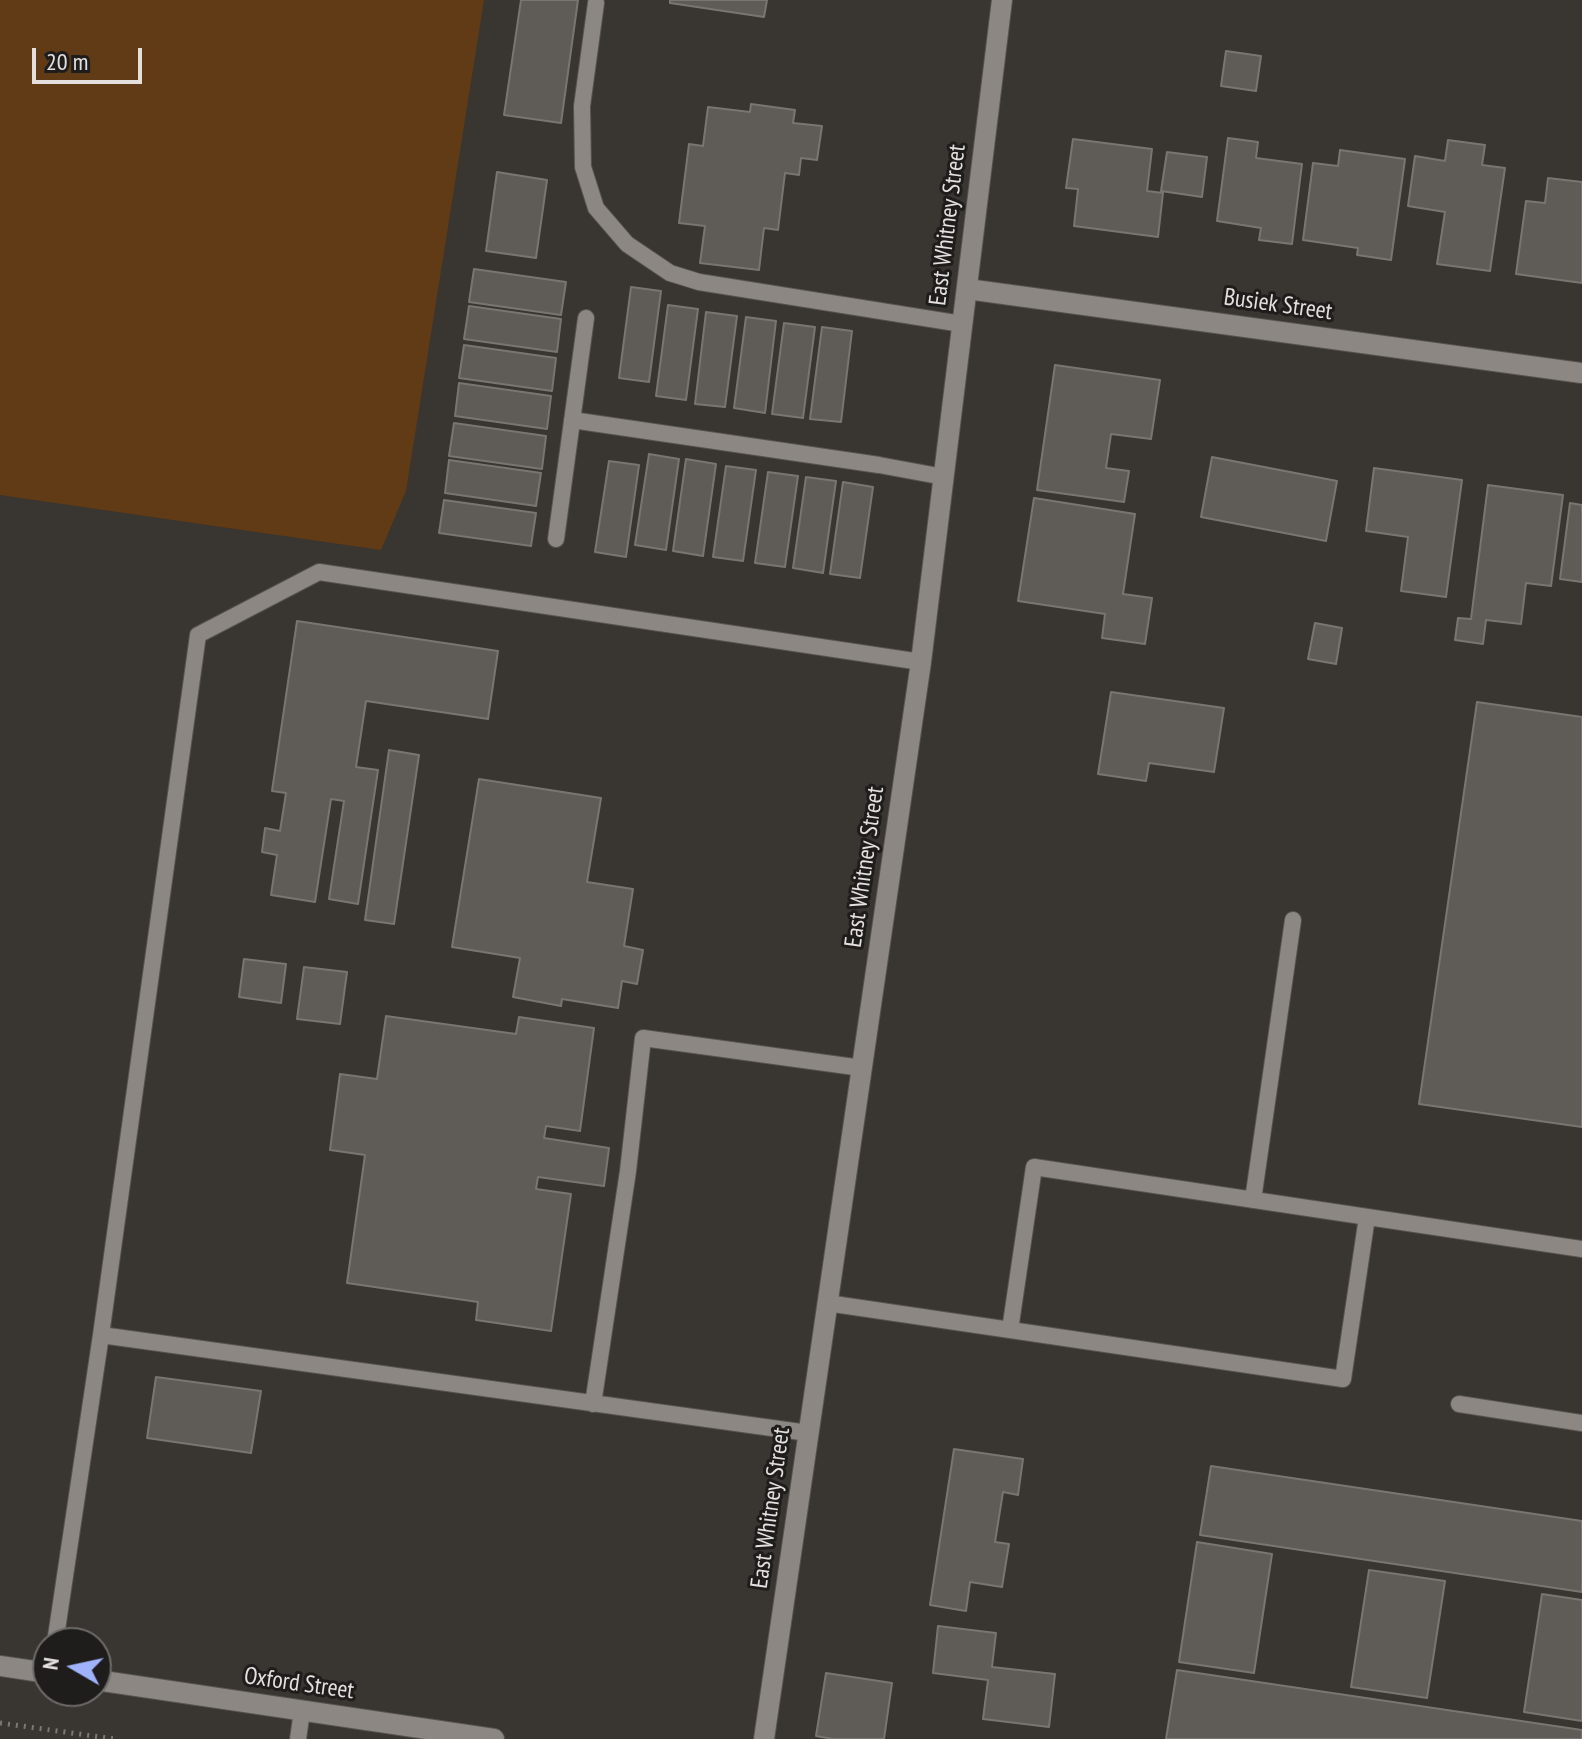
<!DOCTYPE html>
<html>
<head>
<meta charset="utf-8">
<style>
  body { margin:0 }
  #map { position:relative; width:1582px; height:1739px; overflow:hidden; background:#393531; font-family:"PT Sans Narrow",sans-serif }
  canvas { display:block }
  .north { position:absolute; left:32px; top:1627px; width:80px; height:80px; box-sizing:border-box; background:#1e1d1b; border:2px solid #6d6b69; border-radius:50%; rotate:279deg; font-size:22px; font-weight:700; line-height:32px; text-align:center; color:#e3e0de }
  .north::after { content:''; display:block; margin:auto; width:28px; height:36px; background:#9fb3fd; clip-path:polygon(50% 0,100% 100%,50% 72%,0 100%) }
  .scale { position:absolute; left:32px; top:48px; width:110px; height:36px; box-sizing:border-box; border:4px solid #e3e0de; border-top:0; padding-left:10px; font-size:24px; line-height:28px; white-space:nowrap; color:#e3e0de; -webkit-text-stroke:6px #1e1d1b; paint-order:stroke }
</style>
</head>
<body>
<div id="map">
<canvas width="1582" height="1739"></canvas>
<div class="north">N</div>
<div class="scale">20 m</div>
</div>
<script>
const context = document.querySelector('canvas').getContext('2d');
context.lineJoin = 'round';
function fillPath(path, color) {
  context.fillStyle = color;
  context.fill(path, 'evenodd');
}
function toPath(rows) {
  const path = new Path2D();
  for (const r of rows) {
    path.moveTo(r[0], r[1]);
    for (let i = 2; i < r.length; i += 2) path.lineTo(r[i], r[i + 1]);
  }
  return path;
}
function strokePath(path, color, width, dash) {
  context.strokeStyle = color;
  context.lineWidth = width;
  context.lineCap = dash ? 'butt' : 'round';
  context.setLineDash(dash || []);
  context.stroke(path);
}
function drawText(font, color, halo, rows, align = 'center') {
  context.font = font + ' "PT Sans Narrow",sans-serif';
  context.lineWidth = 6;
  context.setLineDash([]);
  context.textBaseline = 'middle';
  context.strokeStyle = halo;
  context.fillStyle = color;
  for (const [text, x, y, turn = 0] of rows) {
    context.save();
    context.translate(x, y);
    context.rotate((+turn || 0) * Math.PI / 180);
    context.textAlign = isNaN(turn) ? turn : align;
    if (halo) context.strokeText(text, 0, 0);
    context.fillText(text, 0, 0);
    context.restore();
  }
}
const green = toPath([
  [0,0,484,0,406,491,381,550,0,495]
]);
const building = toPath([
  [521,0,578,0,561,123,504,115,521,0],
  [670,0,767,0,764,17,670,3,670,0],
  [1226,51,1261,56,1256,91,1221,86,1226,51],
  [751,104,795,110,793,123,822,126,817,160,801,158,799,175,785,173,778,230,764,228,759,270,700,263,705,226,679,223,689,144,703,146,708,107,750,112,751,104],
  [1228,138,1258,142,1256,158,1302,164,1292,244,1259,240,1261,228,1217,221,1228,138],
  [1073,139,1152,149,1147,191,1163,193,1158,237,1074,226,1078,189,1066,188,1073,139],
  [1448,140,1485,145,1482,165,1505,168,1490,271,1437,264,1445,212,1408,206,1415,156,1445,161,1448,140],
  [1340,150,1405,159,1391,260,1357,255,1358,248,1303,240,1313,163,1338,166,1340,150],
  [1167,152,1207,157,1202,197,1161,191,1167,152],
  [497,172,547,180,536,258,486,251,497,172],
  [1548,178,1582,182,1582,283,1516,274,1526,201,1545,203,1548,178],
  [474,269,566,282,561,315,469,302,474,269],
  [631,287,661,291,649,382,619,378,631,287],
  [668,305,698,309,686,400,656,396,668,305],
  [469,306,561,319,557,352,464,339,469,306],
  [706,312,737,316,725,407,695,404,706,312],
  [746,317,776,321,765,413,734,408,746,317],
  [784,323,815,327,803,418,772,414,784,323],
  [822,327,852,331,841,422,810,419,822,327],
  [464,345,556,358,552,391,459,378,464,345],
  [1055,365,1160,380,1151,439,1111,434,1106,468,1129,471,1124,502,1037,490,1055,365],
  [459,383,551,396,547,429,455,416,459,383],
  [454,423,546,436,542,469,449,456,454,423],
  [649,454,679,459,666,550,635,545,649,454],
  [1212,457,1337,481,1326,541,1201,517,1212,457],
  [686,459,716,464,703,556,673,551,686,459],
  [449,460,541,473,536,506,445,493,449,460],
  [609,461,639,465,626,557,595,552,609,461],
  [726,466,756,470,743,561,713,557,726,466],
  [1374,468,1462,480,1446,597,1401,591,1408,537,1366,531,1374,468],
  [768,472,798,476,785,567,755,563,768,472],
  [806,477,836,481,823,573,793,568,806,477],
  [843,482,873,487,860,578,830,574,843,482],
  [1488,485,1563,495,1551,586,1526,583,1521,624,1486,620,1483,644,1455,640,1458,618,1471,619,1488,485],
  [1034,498,1135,514,1123,594,1152,598,1145,644,1102,638,1105,614,1018,601,1034,498],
  [444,500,536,513,531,546,439,533,444,500],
  [1570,503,1582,505,1582,582,1560,579,1570,503],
  [297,621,498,651,488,719,366,701,356,767,378,770,358,904,329,899,344,801,331,799,315,902,271,895,277,855,262,852,265,828,280,831,286,793,272,791,297,621],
  [1315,623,1342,628,1336,664,1308,659,1315,623],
  [1111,692,1224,708,1214,772,1149,763,1146,781,1098,774,1111,692],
  [1477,702,1582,717,1582,1127,1419,1104,1477,702],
  [389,750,419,755,394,924,365,920,389,750],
  [479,779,601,798,587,882,633,889,624,946,643,950,637,984,622,981,618,1008,562,999,561,1006,513,997,520,958,452,947,479,779],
  [244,959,286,964,281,1003,239,997,244,959],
  [304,967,347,972,340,1024,297,1019,304,967],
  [386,1016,516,1034,519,1017,594,1028,580,1131,546,1126,544,1138,609,1148,604,1186,538,1177,536,1189,571,1194,551,1331,476,1320,478,1302,347,1283,365,1155,330,1150,340,1074,377,1079,386,1016],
  [156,1377,261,1391,251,1453,147,1438,156,1377],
  [954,1449,1023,1459,1018,1495,1003,1492,995,1542,1009,1544,1002,1587,970,1582,966,1611,930,1605,954,1449],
  [1211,1466,1582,1521,1582,1592,1200,1535,1211,1466],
  [1197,1542,1272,1554,1254,1673,1179,1662,1197,1542],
  [1369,1570,1445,1581,1427,1698,1351,1687,1369,1570],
  [1542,1594,1582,1600,1582,1721,1524,1712,1542,1594],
  [938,1626,996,1633,992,1667,1055,1674,1049,1727,983,1719,988,1680,933,1673,938,1626],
  [1177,1670,1582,1730,1582,1739,1166,1739,1177,1670],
  [826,1673,892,1683,884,1739,833,1739,816,1736,826,1673]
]);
const path = toPath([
  [0,1723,115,1739]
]);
const service = toPath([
  [596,3,582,106,583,167,596,208,627,244,670,273,699,282,962,324],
  [572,420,879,465,944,477],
  [556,539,586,318],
  [1253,1200,1293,920],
  [827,1303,1343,1379,1367,1217],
  [1010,1330,1034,1167,1582,1249],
  [101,1335,808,1433],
  [593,1404,628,1171,643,1038,862,1068],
  [1459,1404,1582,1423],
  [55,1643,101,1335,198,635,319,572,921,662],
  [298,1739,302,1711]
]);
const minor = toPath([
  [967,289,1582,373]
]);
const tertiary = toPath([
  [0,1666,48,1673],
  [96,1680,494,1739],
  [764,1739,921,662,1002,0]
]);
const streetNames = [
  ["East Whitney Street",948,225,-83],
  ["Busiek Street",1278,305,8],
  ["East Whitney Street",865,867,-82],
  ["East Whitney Street",771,1508,-82],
  ["Oxford Street",299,1684,8]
];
fillPath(green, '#613b16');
fillPath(building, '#5f5b57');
strokePath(building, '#797571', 2);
strokePath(service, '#575350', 18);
strokePath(minor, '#575350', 22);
strokePath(tertiary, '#575350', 22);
strokePath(path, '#7c7975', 5, [2, 6]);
strokePath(service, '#8c8783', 16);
strokePath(minor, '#8c8783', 20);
strokePath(tertiary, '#8c8783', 20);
drawText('24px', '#e3e0de', '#1e1d1b', streetNames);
</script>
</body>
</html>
